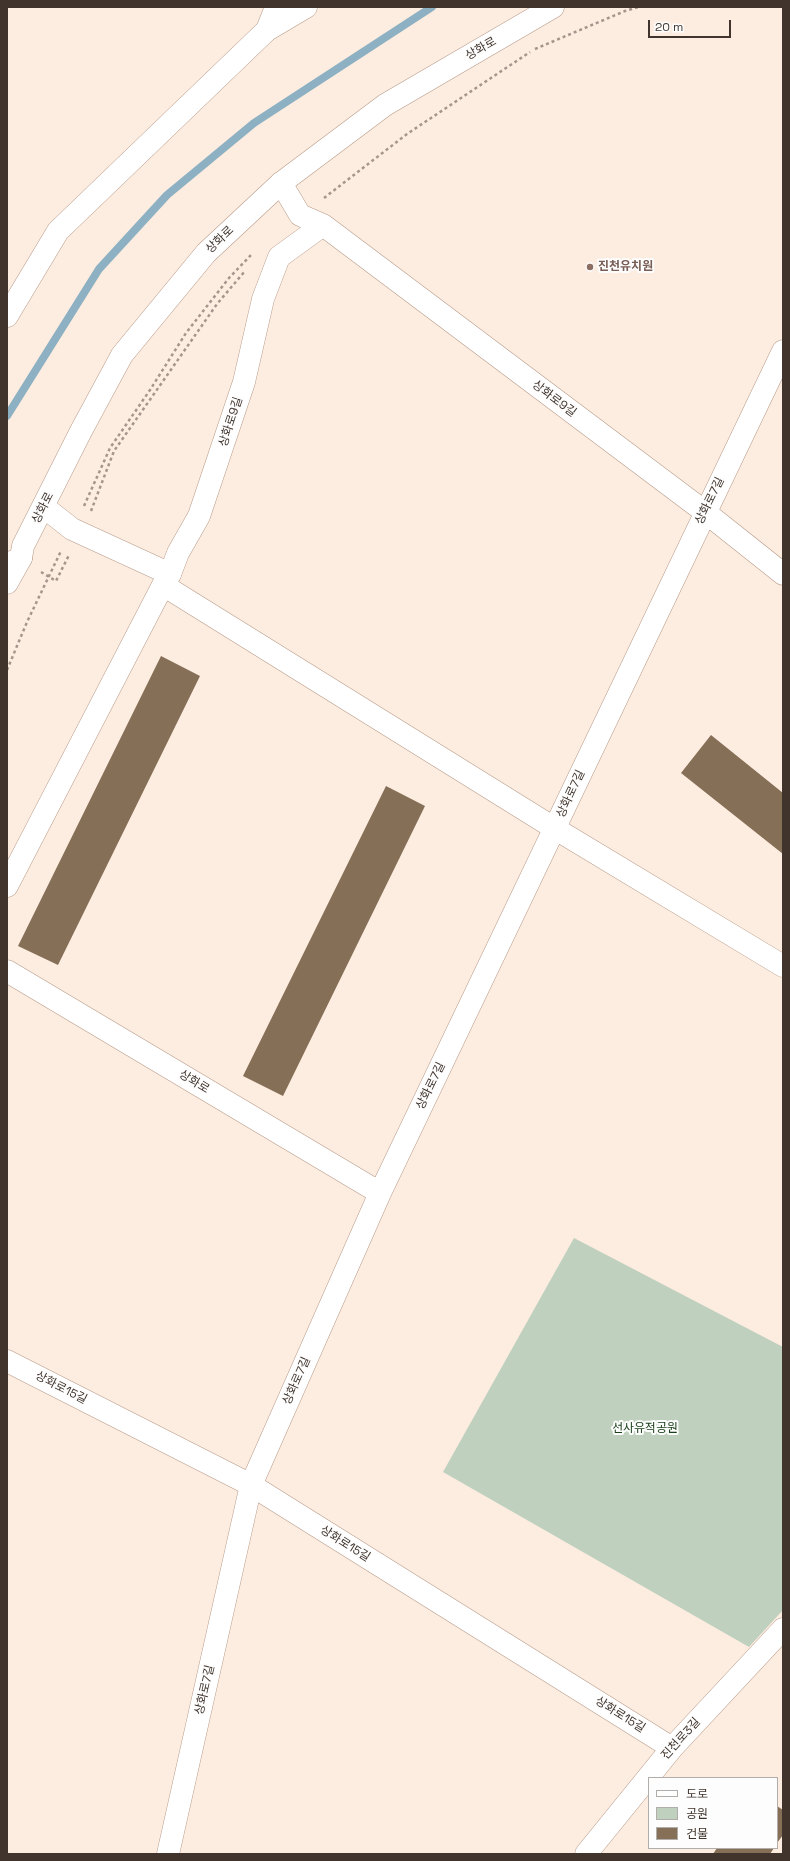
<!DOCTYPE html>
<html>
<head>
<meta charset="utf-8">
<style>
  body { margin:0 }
  #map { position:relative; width:790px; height:1861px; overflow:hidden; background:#fdece0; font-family:"Space Grotesk","Noto Sans KR",sans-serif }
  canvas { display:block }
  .frame { position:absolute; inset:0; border:8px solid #40342d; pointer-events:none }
  .legend { position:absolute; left:648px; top:1777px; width:130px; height:72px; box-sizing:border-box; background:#fdfdfd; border:1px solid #b1adaa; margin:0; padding:5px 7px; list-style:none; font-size:12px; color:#40342d }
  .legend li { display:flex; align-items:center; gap:8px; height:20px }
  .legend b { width:20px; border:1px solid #b1adaa }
  .scale { position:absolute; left:648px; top:20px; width:83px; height:18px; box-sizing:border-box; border:2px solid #40342d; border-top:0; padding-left:5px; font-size:12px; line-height:14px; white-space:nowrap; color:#40342d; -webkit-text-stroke:3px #fdfdfd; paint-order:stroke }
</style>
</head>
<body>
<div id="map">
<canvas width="790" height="1861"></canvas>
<div class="frame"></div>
<ul class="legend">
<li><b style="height:5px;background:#fff"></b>도로</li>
<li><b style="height:11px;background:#bfd1be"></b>공원</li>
<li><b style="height:11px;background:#866f57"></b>건물</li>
</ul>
<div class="scale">20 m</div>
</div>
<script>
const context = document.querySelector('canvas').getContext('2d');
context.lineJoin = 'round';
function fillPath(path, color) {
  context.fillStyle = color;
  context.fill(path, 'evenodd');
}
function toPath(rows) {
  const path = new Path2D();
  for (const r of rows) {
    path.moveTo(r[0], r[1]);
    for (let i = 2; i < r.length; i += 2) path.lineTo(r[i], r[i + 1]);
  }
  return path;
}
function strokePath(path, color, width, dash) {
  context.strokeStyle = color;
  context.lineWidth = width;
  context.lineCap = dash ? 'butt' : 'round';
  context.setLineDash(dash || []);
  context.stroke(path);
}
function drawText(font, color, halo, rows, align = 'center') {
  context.font = font + ' "Space Grotesk","Noto Sans KR",sans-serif';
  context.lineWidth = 4;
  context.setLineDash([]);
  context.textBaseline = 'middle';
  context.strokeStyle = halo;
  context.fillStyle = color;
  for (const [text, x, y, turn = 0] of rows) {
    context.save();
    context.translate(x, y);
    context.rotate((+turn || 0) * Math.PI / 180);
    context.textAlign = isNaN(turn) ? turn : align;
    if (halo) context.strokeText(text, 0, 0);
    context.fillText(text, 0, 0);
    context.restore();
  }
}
const green = toPath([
  [574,1238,783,1347,783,1610,749,1647,443,1472]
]);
const stream = toPath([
  [7,416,99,269,167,195,254,123,432,7]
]);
const building = toPath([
  [161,656,200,676,58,965,18,946],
  [711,735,783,793,783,854,681,773],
  [386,786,425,806,283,1096,243,1076],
  [777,1806,783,1810,783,1835,777,1843],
  [717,1848,774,1848,770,1854,713,1854]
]);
const path = toPath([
  [535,49,625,11,639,7],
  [324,198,407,134,530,52],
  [84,506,110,448,150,390,186,333,229,278,251,255],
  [91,511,114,451,217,304,245,271],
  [41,572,56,581,69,555],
  [7,670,27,622,61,551]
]);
const minor = toPath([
  [267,30,276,7],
  [281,183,300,215,323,225,705,512,783,574],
  [163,585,554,828,783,966],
  [7,886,163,585,170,574,178,553,199,516,244,382,263,299,279,257,323,225],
  [7,971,380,1193],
  [7,1361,251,1485,672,1748],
  [168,1854,251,1485,380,1193,783,351],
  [586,1854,672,1748,783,1629]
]);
const major = toPath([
  [7,316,58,231,267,30,306,7],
  [44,507,72,529,170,574],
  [7,583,21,558,23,546,81,431,122,355,206,253,281,183,385,105,553,7]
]);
const highway = toPath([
  [7,564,21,558]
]);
const markers = [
  [590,267,4,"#8d6e63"]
];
const streetNames = [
  ["상화로",481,49,-30],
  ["상화로",220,240,-44],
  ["상화로9길",554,399,37],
  ["상화로9길",231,422,-72],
  ["상화로7길",710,501,-64],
  ["상화로",43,508,-63],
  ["상화로7길",571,794,-65],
  ["상화로",194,1082,31],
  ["상화로7길",431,1086,-64],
  ["상화로7길",297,1381,-66],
  ["상화로15길",61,1388,27],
  ["상화로15길",345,1544,32],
  ["상화로7길",205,1690,-77],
  ["상화로15길",620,1715,32],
  ["진천로3길",681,1739,-48]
];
const educationNames = [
  ["진천유치원",598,267]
];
const parkNames = [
  ["선사유적공원",645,1429]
];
fillPath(green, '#bfd1be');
strokePath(stream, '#8db1c2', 8);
fillPath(building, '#866f57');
strokePath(minor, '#b69b89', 23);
strokePath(major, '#b69b89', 23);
strokePath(highway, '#b69b89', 23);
strokePath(path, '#a5968d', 2.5, [3, 3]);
strokePath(minor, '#fff', 22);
strokePath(major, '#fff', 22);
strokePath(highway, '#fff', 22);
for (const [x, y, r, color] of markers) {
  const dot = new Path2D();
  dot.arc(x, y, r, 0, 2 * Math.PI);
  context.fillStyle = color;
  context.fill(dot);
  strokePath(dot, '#fdfdfd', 1.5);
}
drawText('12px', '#40342d', '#fdfdfd', streetNames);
drawText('bold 12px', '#785e54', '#fdfdfd', educationNames, 'left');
drawText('12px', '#1b401b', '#fdfdfd', parkNames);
</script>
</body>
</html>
